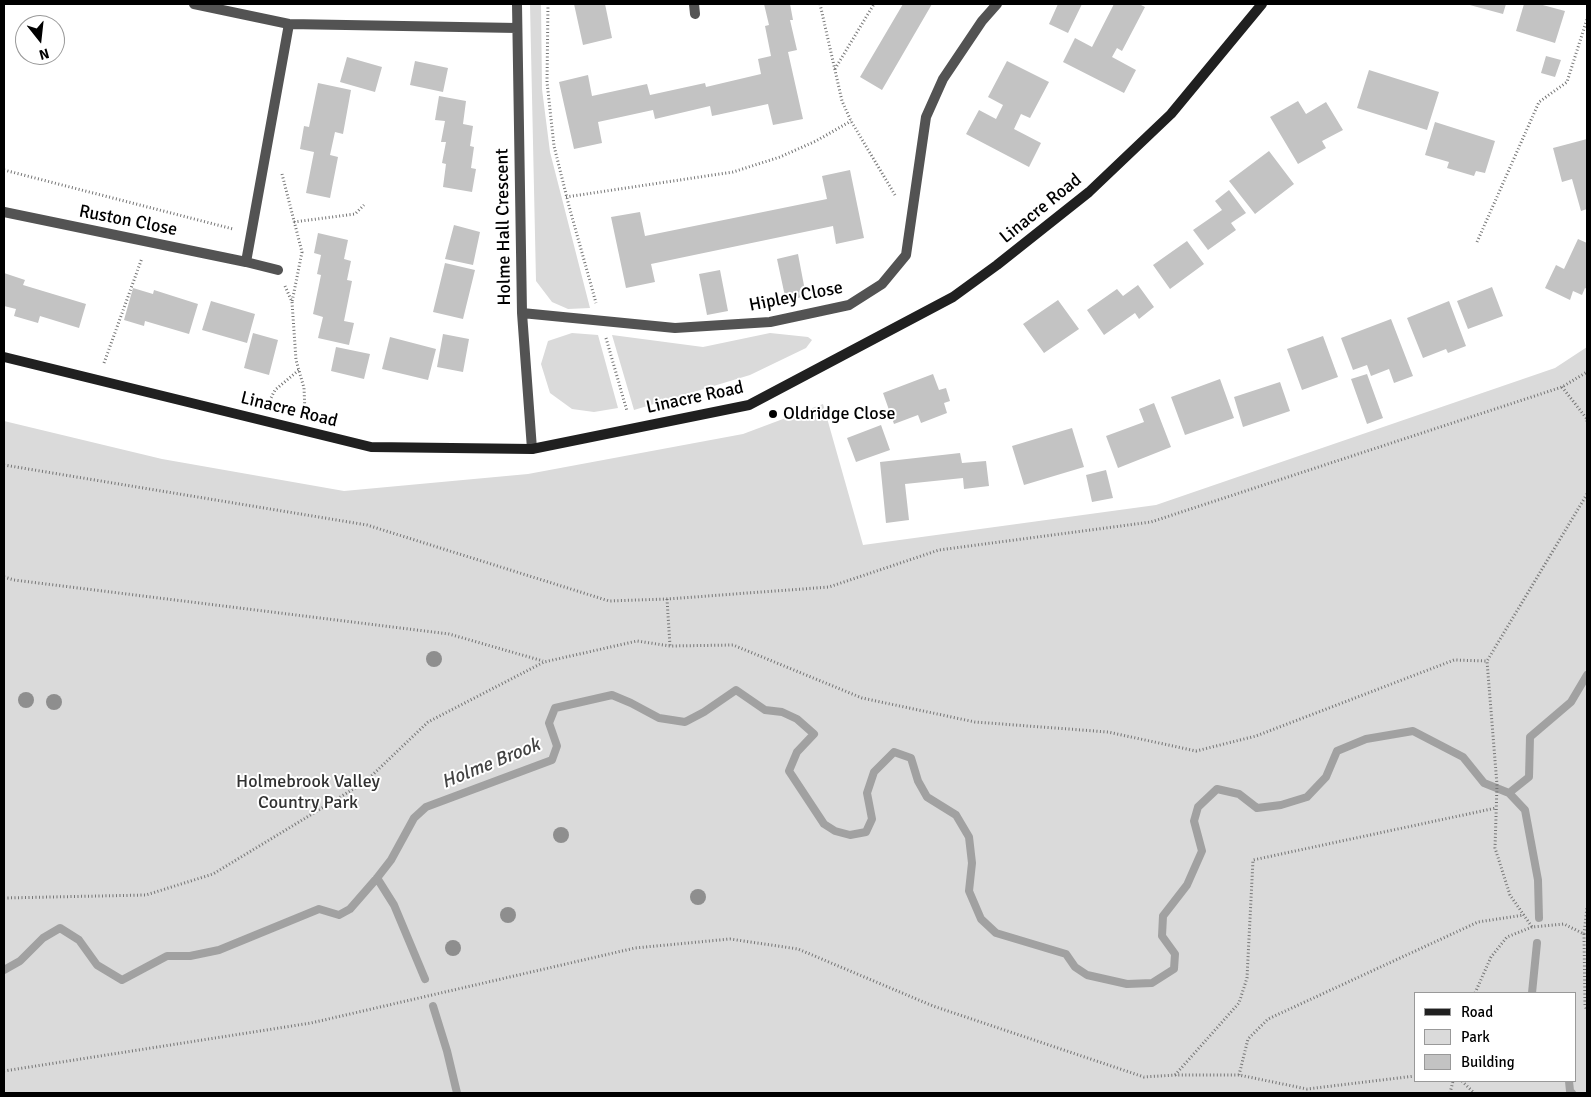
<!DOCTYPE html>
<html>
<head>
<meta charset="utf-8">
<style>
  body { margin:0 }
  #map { position:relative; width:1591px; height:1097px; overflow:hidden; background:#fff; font-family:Signika,sans-serif }
  canvas { display:block }
  .frame { position:absolute; inset:0; border:5px solid #000; pointer-events:none }
  .legend { position:absolute; left:1414px; top:992px; width:162px; height:90px; box-sizing:border-box; background:#fff; border:1px solid #999; margin:0; padding:6px 9px; list-style:none; font-size:15px; color:#000 }
  .legend li { display:flex; align-items:center; gap:10px; height:25px }
  .legend b { width:25px; border:1px solid #999 }
  .north { position:absolute; left:15px; top:15px; width:50px; height:50px; box-sizing:border-box; background:#fff; border:1px solid #999; border-radius:50%; rotate:164deg; font-size:14px; font-weight:700; line-height:20px; text-align:center; color:#000 }
  .north::after { content:''; display:block; margin:auto; width:18px; height:22px; background:#000; clip-path:polygon(50% 0,100% 100%,50% 72%,0 100%) }
</style>
</head>
<body>
<div id="map">
<canvas width="1591" height="1097"></canvas>
<div class="frame"></div>
<ul class="legend">
<li><b style="height:6px;background:#202020"></b>Road</li>
<li><b style="height:14px;background:#dadada"></b>Park</li>
<li><b style="height:14px;background:#c3c3c3"></b>Building</li>
</ul>
<div class="north">N</div>
</div>
<script>
const context = document.querySelector('canvas').getContext('2d');
context.lineJoin = 'round';
function fillPath(path, color) {
  context.fillStyle = color;
  context.fill(path, 'evenodd');
}
function toPath(rows) {
  const path = new Path2D();
  for (const r of rows) {
    path.moveTo(r[0], r[1]);
    for (let i = 2; i < r.length; i += 2) path.lineTo(r[i], r[i + 1]);
  }
  return path;
}
function strokePath(path, color, width, dash) {
  context.strokeStyle = color;
  context.lineWidth = width;
  context.lineCap = dash ? 'butt' : 'round';
  context.setLineDash(dash || []);
  context.stroke(path);
}
function drawText(font, color, halo, rows, align = 'center') {
  context.font = font + ' Signika,sans-serif';
  context.lineWidth = 4;
  context.setLineDash([]);
  context.textBaseline = 'middle';
  context.strokeStyle = halo;
  context.fillStyle = color;
  for (const [text, x, y, turn = 0] of rows) {
    context.save();
    context.translate(x, y);
    context.rotate((+turn || 0) * Math.PI / 180);
    context.textAlign = isNaN(turn) ? turn : align;
    if (halo) context.strokeText(text, 0, 0);
    context.fillText(text, 0, 0);
    context.restore();
  }
}
const green = toPath([
  [530,4,541,4,542,89,550,152,590,308,568,309,552,302,536,281],
  [572,333,598,335,618,408,594,412,572,409,550,393,541,364,548,341],
  [770,333,808,337,812,340,806,348,750,375,634,410,612,335,703,347],
  [1587,347,1587,1093,4,1093,4,421,162,459,344,491,528,474,743,434,823,404,863,545,1156,505,1555,368],
  [1575,993,1575,1081,1415,1081,1415,993]
]);
const stream = toPath([
  [1509,793,1525,810,1538,880,1539,918],
  [377,878,394,905,425,979],
  [4,970,20,961,43,938,60,928,79,940,97,965,122,980,167,956,190,956,219,950,319,909,339,915,350,909,377,878,391,860,414,818,426,807,552,760,557,746,549,723,555,708,612,695,631,703,659,718,685,722,704,712,736,690,765,710,782,712,797,719,814,734,797,752,789,771,824,824,835,831,850,835,866,832,872,819,867,793,874,772,894,752,911,758,918,781,927,797,956,815,969,837,972,863,969,891,981,919,996,933,1066,954,1075,967,1087,975,1127,984,1152,983,1174,969,1175,954,1162,936,1163,916,1187,885,1202,851,1194,821,1198,807,1217,789,1239,794,1257,808,1281,805,1307,797,1326,777,1337,751,1366,739,1413,731,1463,757,1484,783,1509,793,1529,777,1530,737,1571,702,1587,675],
  [1532,993,1537,943],
  [433,1006,447,1051,457,1093],
  [1569,1081,1570,1091,1572,1093]
]);
const building = toPath([
  [574,4,605,4,612,38,583,45],
  [764,4,790,4,793,20,790,20,797,50,788,52,803,119,773,125,768,104,712,116,710,106,655,119,653,110,598,122,602,143,574,149,559,82,588,75,592,96,647,84,650,95,705,83,706,87,761,74,758,59,771,56,765,26,769,25],
  [903,4,932,4,882,90,860,77],
  [1058,4,1082,4,1068,33,1049,24],
  [1114,4,1139,4,1145,7,1122,51,1117,48,1112,57,1136,70,1124,93,1063,62,1075,38,1092,47],
  [1466,4,1506,4,1503,14],
  [1524,4,1539,4,1565,11,1555,43,1516,31],
  [1546,56,1561,60,1555,77,1541,73],
  [347,57,382,67,375,92,340,82],
  [415,61,448,68,443,92,410,85],
  [1007,61,1049,82,1030,118,1021,114,1014,129,1041,143,1029,167,966,134,979,110,996,119,1003,105,988,97],
  [1369,70,1439,92,1427,130,1357,108],
  [318,83,351,90,343,134,335,132,330,155,338,157,330,198,306,193,314,152,300,149,304,126,309,127],
  [439,96,466,101,463,124,473,126,470,146,474,147,471,168,476,169,472,192,443,187,446,164,442,163,446,142,441,142,445,121,435,120],
  [1298,101,1306,114,1326,102,1343,130,1322,141,1326,148,1298,164,1270,117],
  [1435,122,1495,141,1485,173,1476,171,1474,176,1447,168,1449,162,1425,155],
  [1587,139,1587,209,1581,211,1572,179,1562,182,1553,148],
  [1269,151,1294,184,1255,214,1229,181],
  [850,170,864,238,836,244,833,226,651,264,655,282,626,288,611,217,640,212,645,236,827,199,822,176],
  [1229,190,1246,213,1231,223,1236,230,1208,250,1193,230,1222,210,1215,201],
  [454,225,480,232,473,265,445,259],
  [318,233,348,240,344,259,351,261,347,280,352,281,344,321,354,323,349,345,318,338,323,317,313,314,321,275,317,274,321,255,314,253],
  [1578,239,1587,243,1587,289,1585,288,1582,295,1573,291,1570,300,1545,288,1556,265,1564,269],
  [1187,241,1204,264,1170,289,1153,265],
  [798,254,806,296,786,301,777,259],
  [445,263,475,270,463,319,433,312],
  [720,270,728,311,707,315,699,274],
  [4,273,25,280,23,285,86,304,79,328,40,316,38,323,14,316,16,309,4,306],
  [1138,285,1154,307,1139,319,1135,313,1104,335,1087,310,1117,289,1123,296],
  [1492,287,1503,316,1468,329,1457,301],
  [133,288,153,294,154,290,198,304,189,334,145,321,144,326,124,320],
  [1058,300,1079,329,1044,353,1023,324],
  [211,301,255,314,247,343,202,330],
  [1449,301,1466,346,1448,353,1446,349,1423,358,1407,318],
  [1391,319,1413,376,1394,383,1389,369,1371,376,1367,365,1353,370,1341,338],
  [253,333,278,340,269,375,244,368],
  [443,334,469,339,463,372,437,367],
  [1323,336,1338,377,1302,390,1287,349],
  [390,337,436,349,428,380,382,369],
  [336,347,370,354,364,379,331,371],
  [933,374,939,390,946,388,950,401,944,403,947,413,921,423,918,415,894,424,883,393],
  [1367,374,1383,418,1367,424,1351,379],
  [1220,379,1234,418,1185,435,1171,397],
  [1280,382,1290,411,1243,427,1234,397],
  [1154,403,1171,447,1118,468,1106,436,1144,422,1139,409],
  [881,425,890,450,856,462,847,438],
  [1072,428,1084,467,1024,485,1012,446],
  [960,453,962,463,986,461,989,486,964,489,963,478,905,484,909,520,886,523,880,462],
  [1106,470,1113,498,1092,502,1086,475]
]);
const path = toPath([
  [548,4,547,82,554,146,569,206,596,303],
  [820,4,842,101,851,121,895,195],
  [835,69,874,4],
  [4,170,233,229],
  [282,174,302,252,292,302],
  [566,197,733,172,780,157,816,141,851,121],
  [294,222,355,214,364,205],
  [1477,242,1539,102,1567,82,1587,19],
  [285,286,292,302,296,360,304,388,305,412],
  [606,338,627,411],
  [104,363,142,258],
  [1562,387,1587,419,1587,422],
  [268,404,275,390,299,370],
  [4,465,367,525,609,601,667,599,829,587,939,550,1151,522,1562,387,1587,372],
  [1587,494,1487,661,1497,785,1495,848,1510,895,1532,927,1564,924,1584,934,1587,907],
  [4,577,14,580,449,634,543,661],
  [667,599,670,646],
  [4,898,146,895,213,874,365,782,428,722,544,662,637,641,670,646,733,645,862,698,975,722,1108,732,1196,751,1256,736,1454,660,1487,661],
  [1584,934,1585,1006,1587,1010],
  [1475,993,1491,957,1507,937,1532,927],
  [4,1071,311,1023,635,948,730,939,798,949,933,1006,1144,1077,1175,1075,1239,1075,1307,1089,1415,1076],
  [1175,1075,1239,1003,1247,978,1253,860,1496,808],
  [1239,1075,1248,1039,1268,1019,1478,922,1524,915],
  [1462,1081,1474,1093],
  [1450,1093,1453,1081]
]);
const street = toPath([
  [194,4,289,24,517,28],
  [517,4,522,313,532,449],
  [694,4,695,14],
  [4,212,246,262,278,270],
  [246,262,289,24],
  [522,313,675,328,770,322,849,305,882,284,906,255,926,117,943,79,982,21,997,4]
]);
const secondary = toPath([
  [4,357,371,447,532,449,749,405,953,297,997,265,1089,192,1171,114,1262,4]
]);
const trees = [
  [434,659],
  [26,700],
  [54,702],
  [561,835],
  [698,897],
  [508,915],
  [453,948]
];
const markers = [
  [773,414,5,"#000"]
];
const streetNames = [
  ["Linacre Road",1041,209,-39],
  ["Ruston Close",128,221,11],
  ["Holme Hall Crescent",504,227,-91],
  ["Hipley Close",796,297,-11],
  ["Linacre Road",695,398,-12],
  ["Linacre Road",289,410,14]
];
const poiNames = [
  ["Oldridge Close",783,414]
];
const parkNames = [
  ["Holmebrook Valley",308,782],
  ["Country Park",308,803]
];
const waterNames = [
  ["Holme Brook",491,764,-22]
];
fillPath(green, '#dadada');
strokePath(stream, '#a1a1a1', 8);
fillPath(building, '#c3c3c3');
strokePath(path, '#757575', 3, [1, 2.5]);
strokePath(street, '#535353', 10);
strokePath(secondary, '#202020', 10);
context.fillStyle = '#8e8e8e';
for (const [x, y] of trees) {
  context.beginPath();
  context.arc(x, y, 8, 0, 2 * Math.PI);
  context.fill();
}
for (const [x, y, r, color] of markers) {
  const dot = new Path2D();
  dot.arc(x, y, r, 0, 2 * Math.PI);
  context.fillStyle = color;
  context.fill(dot);
  strokePath(dot, '#fff', 2);
}
drawText('18px', '#000', '#fff', streetNames);
drawText('18px', '#000', '#fff', poiNames, 'left');
drawText('18px', '#313131', '#fff', parkNames);
drawText('italic 19px', '#424242', '#fff', waterNames);
</script>
</body>
</html>
